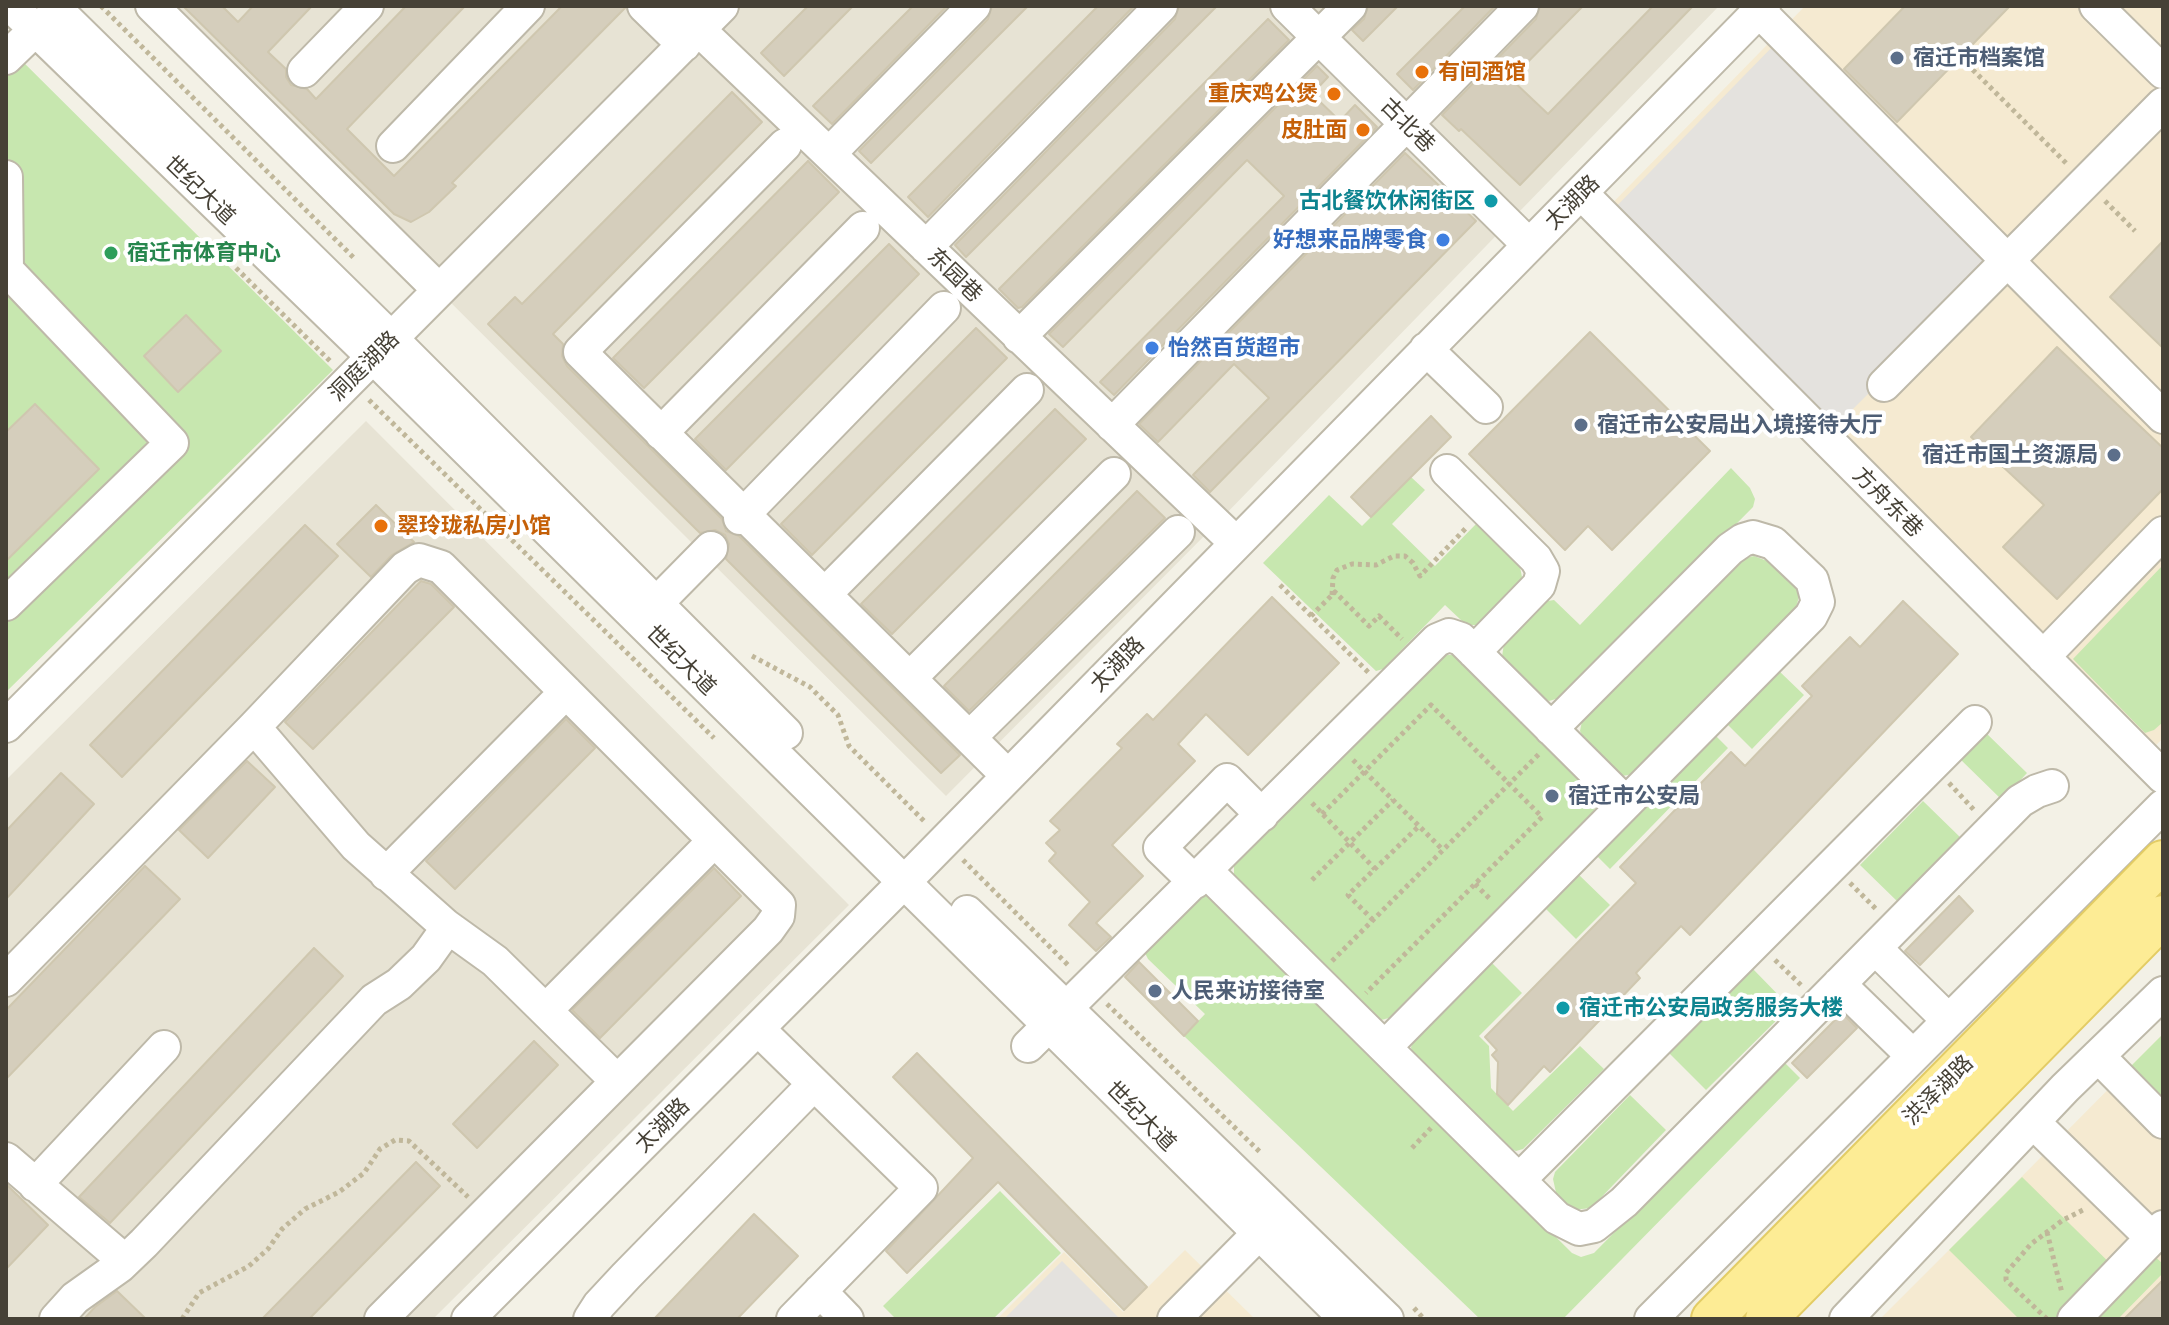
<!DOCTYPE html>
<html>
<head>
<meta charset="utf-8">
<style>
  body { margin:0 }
  #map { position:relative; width:2169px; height:1325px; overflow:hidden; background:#f3f1e6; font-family:Commissioner,sans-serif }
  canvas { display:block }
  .frame { position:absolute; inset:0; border:8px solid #464136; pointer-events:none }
</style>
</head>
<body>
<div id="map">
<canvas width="2169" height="1325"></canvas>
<div class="frame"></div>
</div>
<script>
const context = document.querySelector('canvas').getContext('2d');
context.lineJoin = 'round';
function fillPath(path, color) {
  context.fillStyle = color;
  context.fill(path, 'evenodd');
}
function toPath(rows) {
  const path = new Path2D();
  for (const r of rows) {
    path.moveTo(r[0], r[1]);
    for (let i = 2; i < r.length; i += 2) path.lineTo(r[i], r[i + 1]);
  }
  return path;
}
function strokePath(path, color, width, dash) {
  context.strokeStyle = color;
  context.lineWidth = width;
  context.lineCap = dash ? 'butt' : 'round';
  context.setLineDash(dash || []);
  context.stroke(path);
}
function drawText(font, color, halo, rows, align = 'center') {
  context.font = font + ' Commissioner,"Noto Sans SC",sans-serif';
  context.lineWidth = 8;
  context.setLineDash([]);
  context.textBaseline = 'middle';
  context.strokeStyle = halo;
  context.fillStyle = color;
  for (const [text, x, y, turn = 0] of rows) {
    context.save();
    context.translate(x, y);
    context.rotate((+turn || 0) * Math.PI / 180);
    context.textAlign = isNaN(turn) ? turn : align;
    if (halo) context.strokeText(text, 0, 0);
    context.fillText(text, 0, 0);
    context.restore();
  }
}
const residential = toPath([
  [153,6,1719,6,1220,520,946,796],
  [366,421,849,905,433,1319,6,1319,6,780]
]);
const commercial = toPath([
  [1805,6,2163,6,2163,738,2133,769,1591,225],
  [2163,1034,2163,1319,1880,1319,1949,1250],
  [1185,1250,1255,1319,997,1319,1064,1252,1123,1312]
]);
const green = toPath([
  [6,45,333,370,6,692],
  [1731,468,1750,488,1755,499,1753,507,1566,696,1549,701,1538,694,1502,657,1504,643,1548,601,1554,600,1580,625],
  [1411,477,1425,490,1392,524,1435,566,1476,524,1520,567,1522,577,1519,585,1484,623,1477,625,1469,625,1462,621,1445,605,1383,669,1376,671,1263,563,1329,495,1362,526],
  [1754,556,1775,564,1796,586,1799,596,1795,613,1634,774,1622,776,1617,774,1587,745,1580,731,1582,721,1587,713,1746,558],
  [2163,565,2163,722,2154,730,2145,733,2073,659],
  [1446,655,1455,655,1597,792,1598,802,1589,820,1389,1018,1381,1020,1372,1015,1234,876,1234,866,1250,840,1439,656],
  [1778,670,1804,695,1752,749,1726,723],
  [1984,731,2027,773,2002,800,1959,758],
  [1714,734,1728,748,1610,869,1596,855],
  [1923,801,1962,839,1899,903,1860,865],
  [1576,872,1610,905,1576,939,1543,906],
  [1199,895,1212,895,1572,1253,1581,1257,1594,1253,1783,1061,1800,1078,1563,1319,1480,1319,1184,1036,1205,1014,1148,959,1144,951],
  [1490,961,1522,993,1479,1036,1489,1046,1491,1088,1513,1111,1580,1046,1604,1069,1523,1149,1516,1151,1506,1147,1412,1054,1411,1047,1418,1034],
  [1753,969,1790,1007,1706,1090,1669,1053],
  [2163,1034,2163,1110,2125,1072],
  [1630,1095,1666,1130,1591,1208,1573,1210,1557,1197,1553,1179,1555,1172],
  [2022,1177,2123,1276,2149,1251,2163,1264,2163,1273,2118,1319,2019,1319,1949,1250],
  [1000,1191,1061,1253,993,1319,896,1319,883,1306]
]);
const parking = toPath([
  [1780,39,2000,262,1827,435,1608,215],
  [1062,1261,1120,1319,1004,1319]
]);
const building = toPath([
  [183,6,222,6,238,22,253,6,312,6,268,52,286,69,286,77,291,85,307,89,316,99,406,6,465,6,347,129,394,176,562,6,626,7,452,183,456,186,429,212,411,222,394,214,183,6],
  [808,6,853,6,784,76,761,53,808,6],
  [913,6,947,6,832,124,813,106,913,6],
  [992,6,1028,6,871,163,859,151,988,19,992,6],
  [1098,6,1134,6,928,217,908,197,1098,6],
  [1179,6,1217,6,966,257,955,245,1175,19,1179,6],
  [1368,6,1398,6,1363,41,1352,30,1364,19,1368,6],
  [1465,6,1495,6,1413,90,1397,74,1465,6],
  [1540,6,1583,6,1511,79,1548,114,1653,6,1693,6,1520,185,1461,129,1459,131,1442,115,1536,19,1540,6],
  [1905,6,2010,6,1897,122,1844,69,1905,6],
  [1268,19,1289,40,1022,307,1018,308,999,289,1268,19],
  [1317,66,1328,77,1312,94,1340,121,1355,105,1377,127,1114,395,1100,382,1284,196,1247,160,1063,347,1049,334,1317,66],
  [732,92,762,122,553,334,563,344,562,356,567,366,722,519,726,531,739,536,960,755,941,773,726,559,729,544,725,535,715,530,700,533,488,324,515,297,522,304,732,92],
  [1405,153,1476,221,1210,492,1193,475,1269,398,1234,364,1158,442,1139,424,1405,153],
  [808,161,839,192,644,388,613,358,808,161],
  [2163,241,2163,348,2110,297,2163,241],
  [889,244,919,274,726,470,695,439,889,244],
  [186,315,221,351,178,392,144,356,186,315],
  [976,328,1007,358,812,555,781,524,976,328],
  [1590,332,1710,451,1612,550,1588,526,1565,550,1469,454,1590,332],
  [2057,347,2163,448,2163,489,2057,599,2003,547,2044,505,1971,437,2057,347],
  [35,404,99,469,6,561,6,432,35,404],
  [1055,409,1086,439,892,634,861,604,1055,409],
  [1431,416,1451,437,1371,517,1351,497,1431,416],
  [1137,491,1165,518,969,711,944,686,1137,491],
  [376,505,414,542,392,555,371,577,337,544,376,505],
  [305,525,338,556,122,777,90,745,305,525],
  [421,581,431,584,454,607,313,749,285,722,421,581],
  [1272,597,1339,663,1248,755,1206,714,1178,744,1195,761,1112,845,1143,876,1096,923,1111,937,1096,951,1069,925,1090,902,1049,861,1056,853,1046,843,1060,830,1050,821,1122,748,1117,744,1147,714,1153,720,1272,597],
  [1903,601,1958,654,1690,935,1681,926,1636,973,1640,978,1550,1072,1544,1066,1508,1105,1497,1094,1498,1062,1492,1055,1497,1050,1485,1037,1636,883,1620,867,1731,752,1745,766,1812,696,1802,686,1850,637,1860,647,1903,601],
  [566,719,595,748,455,889,426,861,566,719],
  [247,761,275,787,208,858,179,830,247,761],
  [61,773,94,804,6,899,6,831,61,773],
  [145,866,180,899,6,1079,6,1010,145,866],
  [714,868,741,896,600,1038,572,1010,714,868],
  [1959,896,1973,911,1920,965,1905,951,1959,896],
  [314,948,343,976,110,1223,79,1197,314,948],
  [1139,962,1198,1021,1184,1036,1125,977,1139,962],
  [1842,1013,1857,1028,1807,1078,1792,1063,1842,1013],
  [534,1041,558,1065,477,1148,453,1124,534,1041],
  [917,1053,1147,1287,1124,1310,998,1182,907,1273,886,1251,973,1158,893,1077,917,1053],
  [416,1162,440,1186,309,1319,262,1319,416,1162],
  [6,1184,48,1225,6,1269,6,1184],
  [754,1214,798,1256,737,1319,654,1319,754,1214],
  [2163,1280,2163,1319,2124,1319,2163,1280],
  [117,1291,146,1319,84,1319,95,1307,117,1291]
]);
const path = toPath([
  [101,6,354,258],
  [1967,64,2066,163],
  [2105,201,2135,231],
  [236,268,331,362],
  [369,400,714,738],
  [1280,585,1369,673],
  [1332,595,1333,578,1337,570,1352,564,1376,565,1394,556,1405,556,1413,563,1420,576,1467,527],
  [1311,616,1335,592,1369,626,1379,616,1402,639],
  [752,656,810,687,838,715,849,746,925,822],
  [1353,760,1443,850],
  [1949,783,1975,811],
  [1312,803,1375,869],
  [1322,814,1431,705,1542,817,1366,993],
  [963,860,1069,966],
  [1312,880,1393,800],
  [1850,883,1877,910],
  [1475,884,1491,900],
  [1373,920,1348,895,1419,826],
  [1775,960,1802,986],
  [1332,961,1540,753],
  [1107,1004,1261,1153],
  [1412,1148,1431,1128],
  [2047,1232,2062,1293],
  [1414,1308,1424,1319],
  [182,1319,199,1293,249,1266,268,1249,282,1229,305,1209,339,1192,364,1173,380,1149,395,1140,409,1141,468,1197],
  [2047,1319,2006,1280,2006,1273,2031,1244,2063,1220,2083,1210]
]);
const minor = toPath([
  [11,6,373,357,1346,1319],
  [53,6,391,338,786,733],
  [152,6,439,290],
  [644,6,684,45],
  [674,6,1236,543],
  [1287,6,1529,245],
  [2096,6,2163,72],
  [1759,11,2163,417],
  [6,58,35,30],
  [304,71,367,6],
  [785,145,580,352,1008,776],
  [393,146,528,6],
  [829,154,974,6],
  [6,177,7,270],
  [1581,193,2163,777],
  [926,247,1161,6],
  [6,272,7,270,172,443,6,604],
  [1019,337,1350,6],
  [1426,349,1486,407],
  [1884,385,2163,104],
  [1112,425,1522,6],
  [661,433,863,228],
  [1447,471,1536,559,1543,571,1539,585,1474,652],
  [740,518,944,308],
  [825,594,1027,390],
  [642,618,711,548],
  [2043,657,2163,533],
  [910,678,1114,474],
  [6,726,722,6],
  [254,727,356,846,445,925,495,961,617,1081],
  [970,737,1178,532],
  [1206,871,1557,1218,1579,1229,1594,1226,1624,1202,2020,801,2037,791,2052,786],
  [386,874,566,692],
  [1195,882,1160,848,1227,780,1262,815],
  [967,912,1387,1319],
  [1875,948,1948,1020],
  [6,980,254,727,405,568,419,560,441,567,779,905,778,916,768,930,381,1319],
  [1839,984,1913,1056],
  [546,1010,714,841],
  [758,1029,921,1188,793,1319],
  [1028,1046,1437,640,1449,635,1461,639,1626,803],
  [1385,1047,1811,616,1818,602,1812,580,1773,543,1753,537,1743,540,1730,549,1551,729],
  [2098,1056,2163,1122],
  [2033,1122,2152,1238,2163,1227],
  [6,1159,125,1261],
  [1519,1180,1975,722],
  [35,1185,164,1047],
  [820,1291,847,1319],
  [56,1319,75,1298,120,1266,144,1243,374,1000,399,984,426,958,441,937,445,925],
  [468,1319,919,867,1764,6],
  [590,1319,599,1305,626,1276,814,1084],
  [1174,1319,1273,1219],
  [1651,1319,2163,806],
  [1846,1319,2065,1088,2163,993],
  [2074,1319,2152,1238]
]);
const major = toPath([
  [1712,1319,2163,861],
  [1766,1319,2163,916]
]);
const markers = [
  [1897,58,8,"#5c6f8a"],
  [1422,72,8,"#e8710a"],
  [1334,94,8,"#e8710a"],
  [1363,130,8,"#e8710a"],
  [1491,201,8,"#0f9aa8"],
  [1443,240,8,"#3f7fe0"],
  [111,253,8,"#2e9e5b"],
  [1152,348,8,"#3f7fe0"],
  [1581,425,8,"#5c6f8a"],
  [2114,455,8,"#5c6f8a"],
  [381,526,8,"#e8710a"],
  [1552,796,8,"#5c6f8a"],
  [1155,991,8,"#5c6f8a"],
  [1563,1008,8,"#0f9aa8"]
];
const serviceNames = [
  ["宿迁市档案馆",1913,58],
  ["宿迁市公安局出入境接待大厅",1597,425],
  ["宿迁市国土资源局",2098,455,"right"],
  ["宿迁市公安局",1568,796],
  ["人民来访接待室",1171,991]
];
const foodNames = [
  ["有间酒馆",1438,72],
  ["重庆鸡公煲",1318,94,"right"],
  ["皮肚面",1347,130,"right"],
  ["翠玲珑私房小馆",397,526]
];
const streetNames = [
  ["古北巷",1408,125,45],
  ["世纪大道",200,190,44],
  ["太湖路",1572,202,-45],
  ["东园巷",955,275,44],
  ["洞庭湖路",364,366,-45],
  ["方舟东巷",1888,502,45],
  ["世纪大道",681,660,45],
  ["太湖路",1117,664,-46],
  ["洪泽湖路",1938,1090,-45],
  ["世纪大道",1141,1116,45],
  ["太湖路",662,1125,-45]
];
const cultureNames = [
  ["古北餐饮休闲街区",1475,201],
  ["宿迁市公安局政务服务大楼",1579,1008,"left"]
];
const shopNames = [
  ["好想来品牌零食",1427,240],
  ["怡然百货超市",1168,348,"left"]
];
const leisureNames = [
  ["宿迁市体育中心",127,253]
];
fillPath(residential, '#e7e3d4');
fillPath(commercial, '#f5ead1');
fillPath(green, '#c7e7af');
fillPath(parking, '#e4e2de');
fillPath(building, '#d5cebc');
strokePath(building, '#cfc7af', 2);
strokePath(minor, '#beb9a9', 36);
strokePath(major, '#e3cc65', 44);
strokePath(path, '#c0b79a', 5, [4, 4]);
strokePath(minor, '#fff', 32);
strokePath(major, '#fdec95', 40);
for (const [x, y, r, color] of markers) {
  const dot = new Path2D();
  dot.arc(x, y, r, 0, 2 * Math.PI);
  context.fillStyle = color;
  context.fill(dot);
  strokePath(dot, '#fff', 3);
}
drawText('bold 22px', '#4e5e75', '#fff', serviceNames, 'left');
drawText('bold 22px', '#c56008', '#fff', foodNames, 'left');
drawText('22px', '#464136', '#fff', streetNames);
drawText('bold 22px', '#0d838f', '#fff', cultureNames, 'right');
drawText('bold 22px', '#366cbe', '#fff', shopNames, 'right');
drawText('bold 22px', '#27864d', '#fff', leisureNames, 'left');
</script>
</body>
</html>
